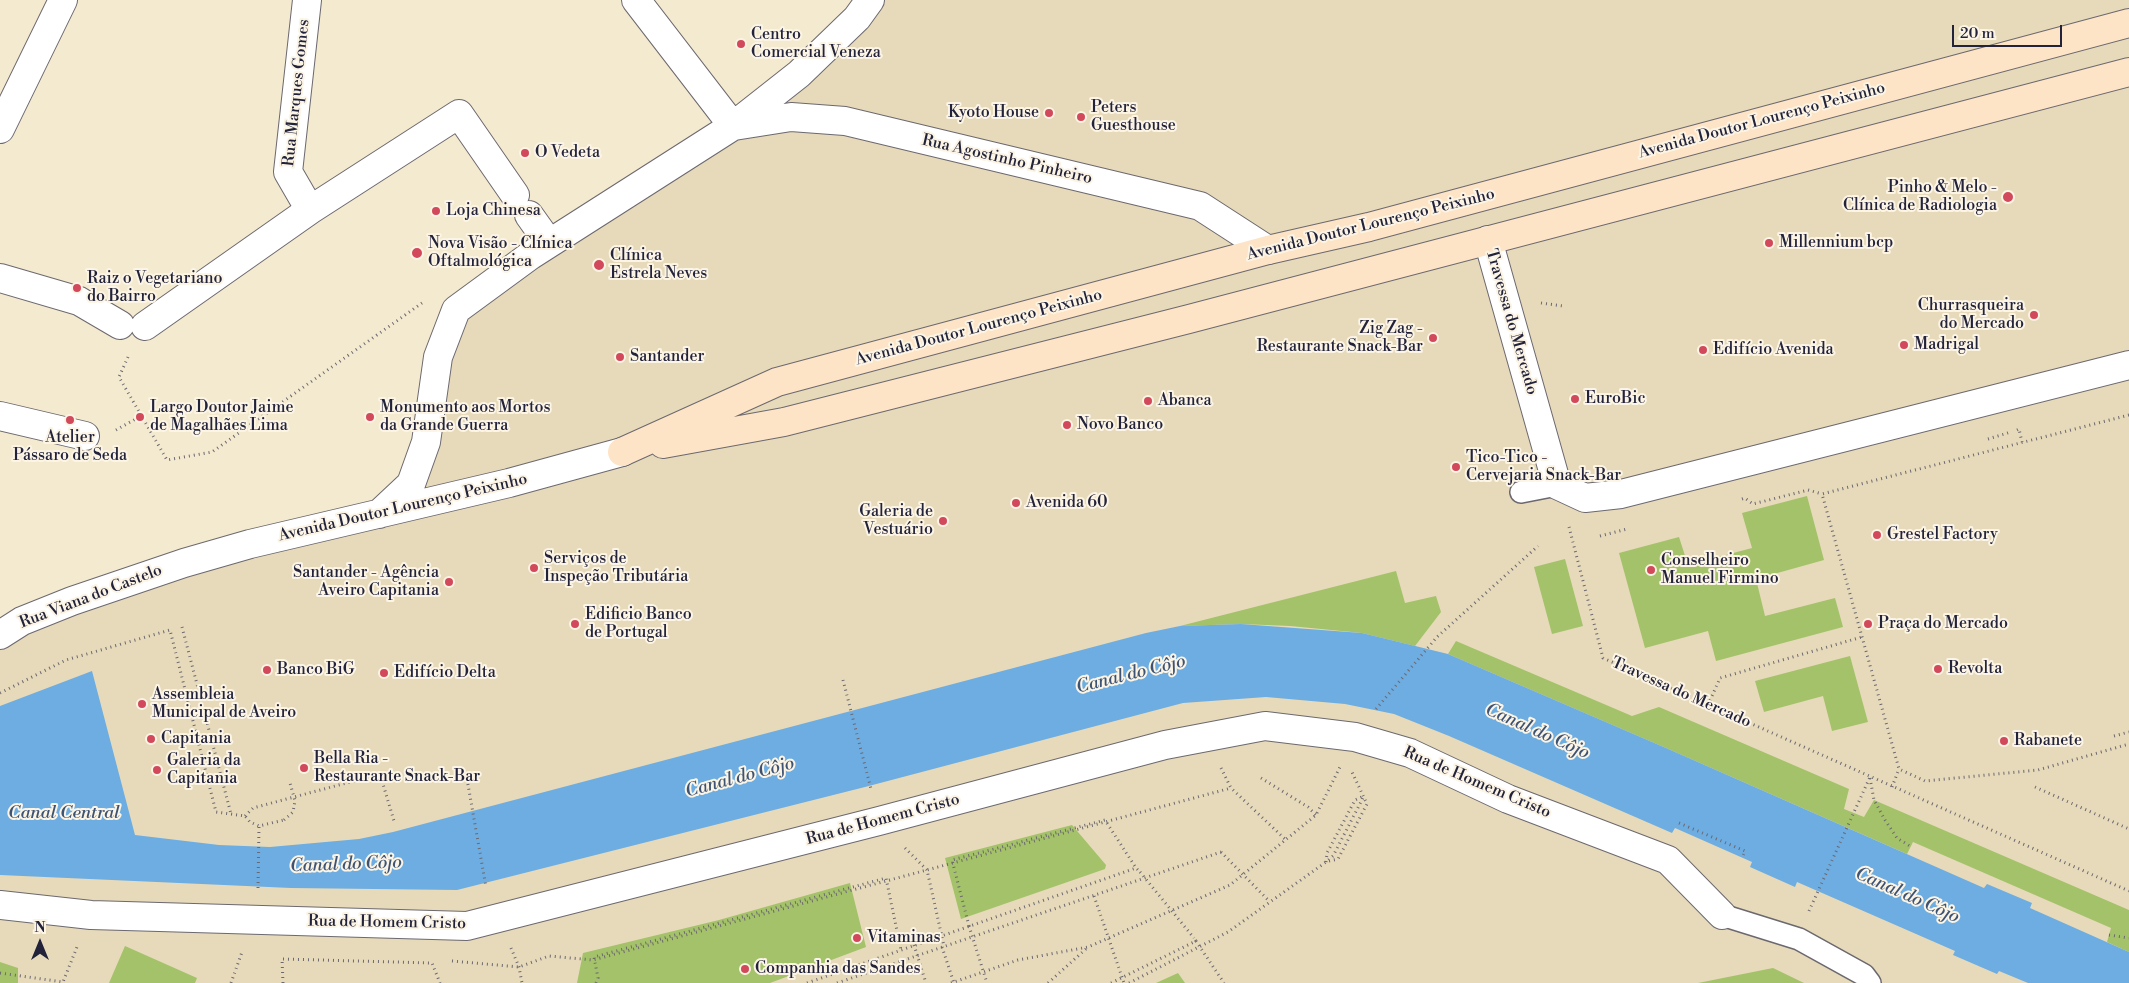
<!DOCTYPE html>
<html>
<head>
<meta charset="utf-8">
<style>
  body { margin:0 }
  #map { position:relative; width:2129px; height:983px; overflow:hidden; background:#f4ead0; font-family:"Libre Bodoni",serif }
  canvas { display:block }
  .north { position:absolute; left:15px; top:918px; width:50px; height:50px; -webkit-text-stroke:4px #fcf5e5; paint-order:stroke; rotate:0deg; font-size:14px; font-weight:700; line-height:20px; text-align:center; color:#22223b }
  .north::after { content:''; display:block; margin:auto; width:18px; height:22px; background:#22223b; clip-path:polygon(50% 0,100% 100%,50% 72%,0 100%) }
  .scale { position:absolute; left:1952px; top:25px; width:110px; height:22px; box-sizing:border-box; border:2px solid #22223b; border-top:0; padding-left:6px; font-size:15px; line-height:18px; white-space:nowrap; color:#22223b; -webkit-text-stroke:4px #fcf5e5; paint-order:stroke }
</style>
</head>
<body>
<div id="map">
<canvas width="2129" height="983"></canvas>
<div class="north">N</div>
<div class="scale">20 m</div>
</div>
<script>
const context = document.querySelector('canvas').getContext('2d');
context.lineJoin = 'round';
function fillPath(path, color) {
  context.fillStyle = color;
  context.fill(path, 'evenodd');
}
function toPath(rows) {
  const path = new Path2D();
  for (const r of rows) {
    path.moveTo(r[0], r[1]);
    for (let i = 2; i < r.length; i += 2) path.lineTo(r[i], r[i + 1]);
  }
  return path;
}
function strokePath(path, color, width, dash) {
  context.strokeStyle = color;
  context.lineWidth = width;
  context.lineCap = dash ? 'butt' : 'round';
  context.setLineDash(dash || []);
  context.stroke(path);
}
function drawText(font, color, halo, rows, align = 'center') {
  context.font = font + ' "Libre Bodoni",serif';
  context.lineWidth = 4;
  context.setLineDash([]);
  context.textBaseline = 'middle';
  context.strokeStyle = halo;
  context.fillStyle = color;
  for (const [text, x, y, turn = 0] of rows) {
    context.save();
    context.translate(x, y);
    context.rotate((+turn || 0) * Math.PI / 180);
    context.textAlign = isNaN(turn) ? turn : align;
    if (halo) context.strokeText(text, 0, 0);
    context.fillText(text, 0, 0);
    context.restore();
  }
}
const built = toPath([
  [870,0,2129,0,2129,983,0,983,0,632,379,514,411,484,456,310,673,164]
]);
const green = toPath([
  [1807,496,1824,560,1756,579,1765,616,1835,598,1843,627,1716,661,1708,631,1645,648,1619,553,1679,537,1688,565,1752,548,1742,513],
  [1565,559,1583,626,1552,634,1534,567],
  [1396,571,1405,603,1436,596,1441,612,1415,646,1362,633,1290,626,1241,624,1180,626],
  [1456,641,1632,716,1659,707,1849,789,1844,809,1864,817,1874,800,2129,910,2129,952,2107,942,2111,928,1913,842,1907,854,1666,748,1448,654],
  [1850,656,1868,722,1832,731,1823,696,1764,712,1755,681],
  [1072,825,1106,865,1105,869,961,919,945,858],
  [850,883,866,947,770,983,577,983,583,953,719,920],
  [125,946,197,978,195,983,109,983],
  [0,962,18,968,18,983,0,983],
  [1773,968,1804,983,1698,983],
  [1178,973,1185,983,1156,983]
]);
const water = toPath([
  [1241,624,1362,633,1448,654,1666,748,1984,888,1987,884,2032,903,2030,908,2129,952,2129,983,2028,983,1999,971,1997,974,1953,955,1955,951,1797,882,1795,887,1750,867,1752,862,1675,828,1672,833,1449,736,1394,714,1345,704,1266,697,1183,703,865,787,457,890,291,888,0,875,0,706,92,671,135,835,219,845,270,847,359,839,393,832,1146,633,1180,626]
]);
const path = toPath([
  [1541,303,1563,306],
  [128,357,119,377,167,460,212,452,422,303],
  [2129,415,1822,494,1899,769,1925,781,2038,770,2129,744],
  [116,430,141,416],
  [2017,430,2019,429,2022,442],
  [1988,439,2011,432],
  [1742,499,1745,498,1753,504,1808,490,1822,494],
  [1569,527,1603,658,2129,891],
  [1600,536,1627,529],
  [182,627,231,814],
  [843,680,871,789],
  [0,693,66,660,170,630,216,812,245,816,250,822,259,826,284,820],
  [1708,705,1720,678,1862,637],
  [1376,709,1437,637,1538,546],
  [206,717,214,715],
  [2114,736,2129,732],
  [1221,768,1231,788,1286,840],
  [1261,778,1308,807,1316,815],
  [1870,778,1874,800,1885,820,1897,838,1910,846],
  [467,779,486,887],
  [1892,787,1899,769],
  [2035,787,2129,829],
  [245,816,253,808,380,774,394,821],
  [1679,823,1745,851,1742,858],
  [905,848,927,870,944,946],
  [1329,861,1338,859,1367,804,1351,770],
  [1326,862,1327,853,1355,800,1364,796],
  [258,888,259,826],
  [1809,911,1870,777],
  [969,926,952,860,1105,820,1136,868],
  [2109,935,2129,938],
  [1196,941,1224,983],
  [511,948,519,967,522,983],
  [452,961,519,967,549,956,593,960,1231,788],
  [0,973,63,982,77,947],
  [231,983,242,952],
  [283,983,282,959,432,963,440,983],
  [596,983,598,978,594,957,886,878,901,950],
  [807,983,1136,868,1140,872],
  [837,983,1221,852],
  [951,983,1018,960,1088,947,1230,885,1316,815,1340,767],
  [1048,983,1087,948],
  [1111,983,1196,941,1194,938],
  [1129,983,1228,932,1326,862,1333,856,1364,796]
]);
const lane = toPath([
  [1521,492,1557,485],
  [1722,915,1799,939,1864,975,1870,983]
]);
const street = toPath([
  [307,0,288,172,310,210,459,114,515,195],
  [636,0,733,126],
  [734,126,791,117,845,121,1200,206,1268,250],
  [0,129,63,0],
  [529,215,549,243],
  [1488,240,1557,485,1585,498,1621,494,2129,365],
  [0,278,79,301,120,325],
  [145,326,310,210],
  [0,416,85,436],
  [379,514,411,484,426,442,438,357,456,310,531,255,733,126,799,74,857,18,870,0],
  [0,635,22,621,72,601,184,563,250,544,509,483,622,452],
  [0,905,91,915,467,926,879,821,1165,745,1265,726,1355,737,1410,753,1508,799,1668,860,1722,915]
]);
const secondary = toPath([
  [663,444,784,422,1189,319,2129,72],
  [622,452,777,382,1268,250,1369,227,2129,23]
]);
const pathBridge = toPath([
  [284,820,293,812,295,801,290,783],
  [1221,852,1270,902],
  [1140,872,1194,938],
  [1094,896,1124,983],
  [969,926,987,983],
  [914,945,926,983],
  [942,947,954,983]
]);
const markers = [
  [741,44,5,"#d1495b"],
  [1049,113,5,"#d1495b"],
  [1081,117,5,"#d1495b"],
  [525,153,5,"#d1495b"],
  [2008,197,6,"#d1495b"],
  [436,211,5,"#d1495b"],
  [1769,243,5,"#d1495b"],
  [417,253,6,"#d1495b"],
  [599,265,6,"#d1495b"],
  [77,288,5,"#d1495b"],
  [2034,315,5,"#d1495b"],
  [1433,338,5,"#d1495b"],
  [1904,345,5,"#d1495b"],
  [1703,350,5,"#d1495b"],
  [620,357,5,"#d1495b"],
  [1575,399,5,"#d1495b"],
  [1148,401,5,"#d1495b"],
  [140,417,5,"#d1495b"],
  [370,417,5,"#d1495b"],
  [70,420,5,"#d1495b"],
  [1067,425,5,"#d1495b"],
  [1456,467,5,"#d1495b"],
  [1016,503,5,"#d1495b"],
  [943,521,5,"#d1495b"],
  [1877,535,5,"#d1495b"],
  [534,568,5,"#d1495b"],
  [1651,570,5,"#d1495b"],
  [449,582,5,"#d1495b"],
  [575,624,5,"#d1495b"],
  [1868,624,5,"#d1495b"],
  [1938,669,5,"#d1495b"],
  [267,670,5,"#d1495b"],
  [384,673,5,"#d1495b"],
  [142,704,5,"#d1495b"],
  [151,739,5,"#d1495b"],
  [2004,741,5,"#d1495b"],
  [304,768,5,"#d1495b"],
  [157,770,5,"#d1495b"],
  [857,938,5,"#d1495b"],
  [745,969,5,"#d1495b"]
];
const poiNames = [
  ["Centro",751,35],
  ["Comercial Veneza",751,53],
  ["Peters",1091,108],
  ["Guesthouse",1091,126],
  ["Kyoto House",1039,113,"right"],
  ["O Vedeta",535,153],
  ["Pinho & Melo -",1997,188,"right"],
  ["Clínica de Radiologia",1997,206,"right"],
  ["Loja Chinesa",446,211],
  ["Millennium bcp",1779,243],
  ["Nova Visão - Clínica",428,244],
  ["Oftalmológica",428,262],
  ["Clínica",610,256],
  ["Estrela Neves",610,274],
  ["Raiz o Vegetariano",87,279],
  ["do Bairro",87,297],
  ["Churrasqueira",2024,306,"right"],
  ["do Mercado",2024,324,"right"],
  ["Zig Zag -",1423,329,"right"],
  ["Restaurante Snack-Bar",1423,347,"right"],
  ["Madrigal",1914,345],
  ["Edifício Avenida",1713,350],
  ["Santander",630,357],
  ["EuroBic",1585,399],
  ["Abanca",1158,401],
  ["Largo Doutor Jaime",150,408],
  ["de Magalhães Lima",150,426],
  ["Monumento aos Mortos",380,408],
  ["da Grande Guerra",380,426],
  ["Novo Banco",1077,425],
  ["Atelier",70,438,"center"],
  ["Pássaro de Seda",70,456,"center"],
  ["Tico-Tico -",1466,458],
  ["Cervejaria Snack-Bar",1466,476],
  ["Avenida 60",1026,503],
  ["Galeria de",933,512,"right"],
  ["Vestuário",933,530,"right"],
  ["Grestel Factory",1887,535],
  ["Serviços de",544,559],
  ["Inspeção Tributária",544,577],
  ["Conselheiro",1661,561],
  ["Manuel Firmino",1661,579],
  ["Santander - Agência",439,573,"right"],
  ["Aveiro Capitania",439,591,"right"],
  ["Edificio Banco",585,615],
  ["de Portugal",585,633],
  ["Praça do Mercado",1878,624],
  ["Revolta",1948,669],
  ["Banco BiG",277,670],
  ["Edifício Delta",394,673],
  ["Assembleia",152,695],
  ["Municipal de Aveiro",152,713],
  ["Capitania",161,739],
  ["Rabanete",2014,741],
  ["Bella Ria -",314,759],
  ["Restaurante Snack-Bar",314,777],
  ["Galeria da",167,761],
  ["Capitania",167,779],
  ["Vitaminas",867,938],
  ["Companhia das Sandes",755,969]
];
const streetNames = [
  ["Rua Marques Gomes",297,93,-84],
  ["Avenida Doutor Lourenço Peixinho",1762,121,-15],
  ["Rua Agostinho Pinheiro",1007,160,13],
  ["Avenida Doutor Lourenço Peixinho",1371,225,-14],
  ["Travessa do Mercado",1511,322,74],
  ["Avenida Doutor Lourenço Peixinho",979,328,-15],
  ["Avenida Doutor Lourenço Peixinho",403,508,-13],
  ["Rua Viana do Castelo",91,597,-21],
  ["Travessa do Mercado",1681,693,24],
  ["Rua de Homem Cristo",1477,783,23],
  ["Rua de Homem Cristo",883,820,-15],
  ["Rua de Homem Cristo",387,923,1]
];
const waterNames = [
  ["Canal do Côjo",1131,675,-14],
  ["Canal do Côjo",1537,732,24],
  ["Canal do Côjo",740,778,-15],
  ["Canal Central",64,814],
  ["Canal do Côjo",346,865,-2],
  ["Canal do Côjo",1907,896,24]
];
fillPath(built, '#e6daba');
fillPath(green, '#a4c269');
fillPath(water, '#6eade1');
strokePath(lane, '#6c686f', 24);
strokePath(street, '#6c686f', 30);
strokePath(secondary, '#6c686f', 30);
strokePath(path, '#6c686f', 3, [1, 4]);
strokePath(lane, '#fff', 21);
strokePath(street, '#fff', 28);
strokePath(secondary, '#fee4c6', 28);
strokePath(pathBridge, '#6c686f', 3, [1, 4]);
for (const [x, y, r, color] of markers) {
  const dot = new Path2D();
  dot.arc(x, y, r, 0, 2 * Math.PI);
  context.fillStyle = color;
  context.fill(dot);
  strokePath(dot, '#fcf5e5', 2);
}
drawText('16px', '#22223b', '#fcf5e5', poiNames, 'left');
drawText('16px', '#22223b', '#fcf5e5', streetNames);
drawText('italic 18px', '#3d5375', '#fcf5e5', waterNames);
</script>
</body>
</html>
